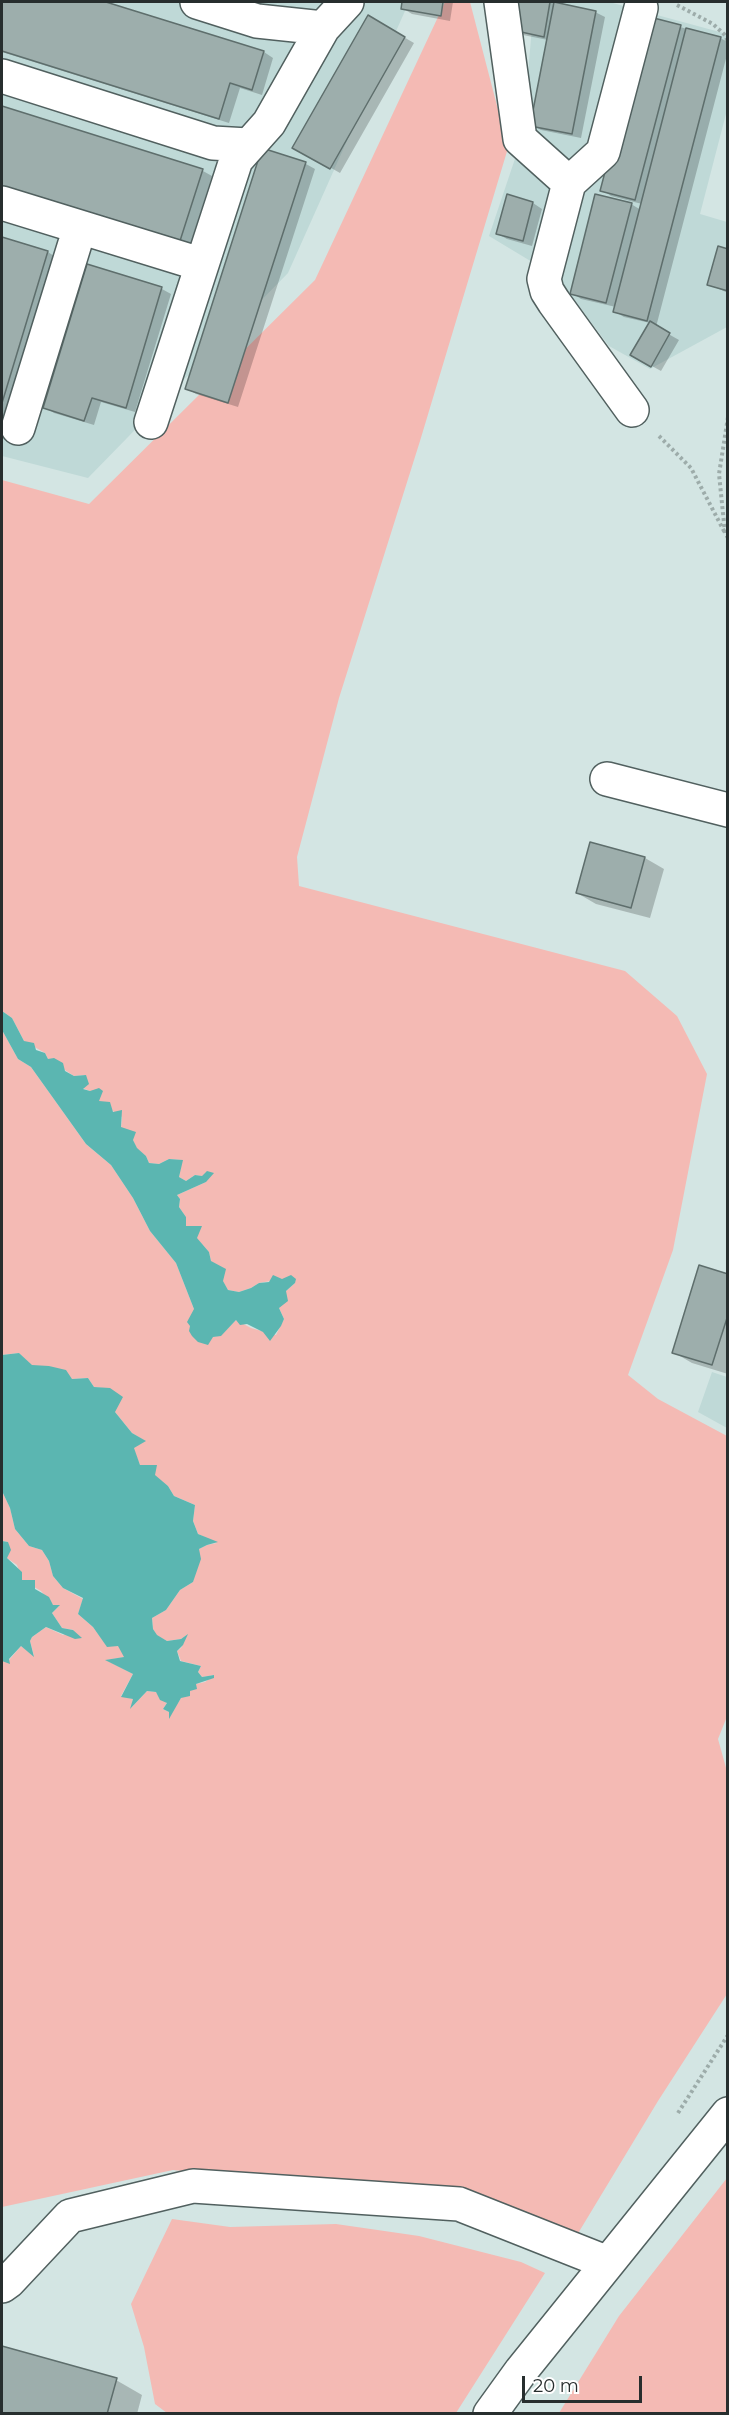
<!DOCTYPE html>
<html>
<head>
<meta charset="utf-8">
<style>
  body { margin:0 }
  #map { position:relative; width:729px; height:2415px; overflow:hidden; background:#d3e5e3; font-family:Montserrat,sans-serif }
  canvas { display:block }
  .frame { position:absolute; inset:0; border:3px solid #272e2e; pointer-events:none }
  .scale { position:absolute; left:522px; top:2376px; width:120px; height:27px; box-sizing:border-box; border:3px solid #272e2e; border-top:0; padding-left:8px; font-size:18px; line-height:21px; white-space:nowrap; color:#272e2e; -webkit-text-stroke:4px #fff; paint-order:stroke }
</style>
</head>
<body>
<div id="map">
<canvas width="729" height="2415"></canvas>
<div class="frame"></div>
<div class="scale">20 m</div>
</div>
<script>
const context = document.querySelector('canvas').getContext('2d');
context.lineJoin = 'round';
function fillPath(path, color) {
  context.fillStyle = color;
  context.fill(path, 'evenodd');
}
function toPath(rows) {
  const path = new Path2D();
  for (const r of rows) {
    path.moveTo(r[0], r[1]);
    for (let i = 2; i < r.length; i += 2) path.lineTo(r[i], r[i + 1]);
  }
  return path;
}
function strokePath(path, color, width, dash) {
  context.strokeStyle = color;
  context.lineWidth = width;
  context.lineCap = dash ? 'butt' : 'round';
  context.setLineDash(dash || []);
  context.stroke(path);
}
const built = toPath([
  [2,2,409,2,288,273,88,478,2,456],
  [534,2,609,2,727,34,727,110,700,214,727,222,727,327,650,369,609,346,557,277,489,236,523,135],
  [712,1372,727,1377,727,1428,698,1412]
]);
const green = toPath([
  [445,2,470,2,508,148,420,441,339,698,297,857,299,886,625,971,677,1016,707,1074,673,1250,628,1375,658,1399,727,1436,728,1714,718,1739,728,1775,727,1994,658,2101,574,2240,352,2188,173,2170,2,2207,2,1661,9,1660,21,1646,34,1656,30,1641,32,1637,46,1627,63,1635,74,1630,62,1628,52,1613,59,1606,53,1605,41,1591,22,1580,17,1565,7,1558,8,1542,2,1541,2,1491,10,1508,15,1529,29,1546,42,1550,49,1561,53,1576,63,1588,83,1599,78,1614,93,1627,107,1646,118,1645,125,1657,106,1660,133,1674,121,1696,133,1699,131,1708,147,1691,156,1692,167,1703,163,1709,169,1712,169,1717,181,1698,196,1684,205,1682,214,1675,202,1677,198,1672,201,1666,181,1661,177,1651,181,1648,187,1635,181,1639,167,1641,157,1636,153,1629,152,1618,166,1610,180,1590,193,1582,199,1549,207,1545,217,1543,198,1534,193,1521,195,1505,174,1496,168,1486,140,1465,133,1448,145,1441,132,1433,115,1412,110,1389,94,1387,88,1378,72,1379,49,1366,32,1366,19,1353,2,1355,2,1030,18,1059,31,1067,86,1144,111,1165,133,1198,150,1231,176,1263,194,1309,213,1337,221,1335,236,1320,251,1328,276,1335,284,1319,279,1308,286,1291,295,1283,282,1279,259,1283,251,1288,239,1292,228,1290,211,1261,209,1252,186,1226,186,1217,179,1207,180,1199,177,1195,206,1182,201,1176,195,1175,186,1181,179,1177,182,1160,169,1159,159,1164,149,1163,146,1156,137,1149,133,1140,121,1128,122,1117,99,1102,90,1091,82,1088,86,1075,74,1076,48,1059,45,1053,24,1041,12,1018,2,1011,2,480,89,504,315,280],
  [727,2178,727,2413,559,2413,619,2316],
  [172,2219,230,2227,336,2224,419,2236,521,2262,545,2273,456,2413,167,2413,155,2404,144,2347,131,2304]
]);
const water = toPath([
  [2,1011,12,1018,24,1041,34,1043,36,1050,45,1053,48,1059,54,1058,63,1063,65,1071,74,1076,86,1075,89,1084,83,1089,90,1091,99,1088,103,1091,99,1101,110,1102,113,1112,122,1110,121,1127,136,1132,133,1140,137,1148,146,1156,149,1163,159,1164,169,1159,183,1160,179,1177,186,1181,195,1175,202,1176,207,1171,214,1173,206,1182,177,1195,180,1199,179,1207,186,1217,186,1226,202,1226,197,1238,209,1252,211,1261,226,1269,223,1281,228,1290,239,1292,251,1288,259,1283,269,1282,273,1275,282,1279,291,1275,296,1279,295,1283,286,1291,288,1301,279,1308,284,1319,281,1326,270,1341,263,1332,247,1324,240,1325,236,1320,221,1336,213,1337,208,1345,198,1342,192,1336,189,1331,190,1326,187,1322,194,1309,176,1263,150,1231,133,1198,111,1165,86,1144,31,1067,18,1059,2,1030],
  [19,1353,32,1365,49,1366,66,1370,72,1379,88,1378,94,1387,110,1388,123,1397,115,1412,132,1433,146,1441,134,1448,140,1465,157,1465,155,1475,168,1486,174,1496,195,1505,193,1521,198,1534,218,1542,207,1545,199,1549,201,1559,193,1582,180,1590,166,1610,152,1618,153,1629,157,1635,167,1641,181,1639,188,1634,183,1645,177,1651,180,1661,201,1666,198,1672,202,1677,214,1675,214,1678,196,1684,197,1689,190,1691,190,1696,181,1698,169,1719,169,1712,163,1709,167,1703,160,1700,156,1692,147,1691,130,1709,133,1699,121,1697,133,1674,105,1660,124,1657,118,1646,107,1647,93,1627,78,1614,83,1598,63,1588,53,1576,49,1561,42,1550,29,1546,15,1529,10,1508,2,1491,2,1355],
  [2,1541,8,1542,11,1550,7,1558,22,1572,22,1580,35,1580,35,1589,49,1597,53,1605,60,1605,52,1613,62,1628,73,1630,82,1638,75,1639,46,1627,32,1637,30,1641,34,1657,21,1646,9,1659,10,1664,2,1661]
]);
const shadow = toPath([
  [2,2,102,2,264,52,273,58,262,95,240,88,229,123,2,52],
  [241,2,262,2,260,8],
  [404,2,453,2,450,21,412,14,402,8],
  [519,2,557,2,595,12,605,17,581,138,541,130,532,125,548,40,523,35,513,30],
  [369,17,414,43,340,173,294,147],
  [680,27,720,38,728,42,728,51,656,327,679,340,661,371,632,355,650,323,624,317,614,311,616,307,581,299,572,293,631,204,641,210,642,204,611,196,602,190],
  [2,108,203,171,212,176,189,248,2,190],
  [263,150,306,164,315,169,238,407,196,394,186,388],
  [533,203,542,209,532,246,507,239,498,234],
  [2,238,48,252,57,258,6,425,2,424],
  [728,250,728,293,708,284],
  [162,289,171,294,135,412,101,402,94,425,54,413,45,407],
  [591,844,645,858,664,869,650,918,596,904,577,893],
  [728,1275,728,1374,692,1363,673,1352],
  [2,2348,116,2380,142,2395,137,2414,2,2414]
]);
const building = toPath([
  [2,2,106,2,264,51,252,90,230,83,219,119,2,51,2,2],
  [402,2,443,2,441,16,401,9,402,2],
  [517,2,550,2,544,37,512,30,517,2],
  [554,2,596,11,572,134,530,126,554,2],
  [368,15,405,37,330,169,292,148,368,15],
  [646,16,681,25,635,200,600,191,646,16],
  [686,28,721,37,647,321,613,312,686,28],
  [2,106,203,169,179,244,2,188,2,106],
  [262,148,306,162,228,403,185,389,262,148],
  [507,194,533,202,523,241,496,234,507,194],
  [595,194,632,203,606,303,570,294,595,194],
  [2,237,48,251,2,403,2,237],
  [718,246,728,249,728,291,707,285,718,246],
  [87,264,162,287,126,408,92,398,84,421,43,408,87,264],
  [650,321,670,333,651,367,630,355,650,321],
  [590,842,645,857,631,908,576,893,590,842],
  [699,1265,728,1274,728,1315,712,1365,672,1353,699,1265],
  [2,2346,117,2378,107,2414,2,2414,2,2346]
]);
const path = toPath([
  [677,5,713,24,725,35,728,42],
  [728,417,719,474,725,533,728,538],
  [659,436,691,468,725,533],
  [678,2113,728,2035]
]);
const minor = toPath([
  [197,2,257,21,323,28,347,2],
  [501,2,520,139,569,183,603,152,641,8],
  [2,76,213,143,248,145],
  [569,183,544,279,547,291,554,302,632,410],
  [2,203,200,264],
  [151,422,236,160,269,123,323,28],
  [18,428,80,227],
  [607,779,728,810],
  [2,2286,9,2281,70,2216,193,2186,459,2204,608,2263],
  [490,2414,521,2371,728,2114]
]);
fillPath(built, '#bfd9d7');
fillPath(green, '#f4bab4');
fillPath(water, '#5bb6b1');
fillPath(shadow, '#0003');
fillPath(building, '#9daeac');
strokePath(building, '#5e6e6c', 1.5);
strokePath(minor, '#51605f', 36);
strokePath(path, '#9dacaa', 4, [3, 3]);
strokePath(minor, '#fff', 33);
</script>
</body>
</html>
